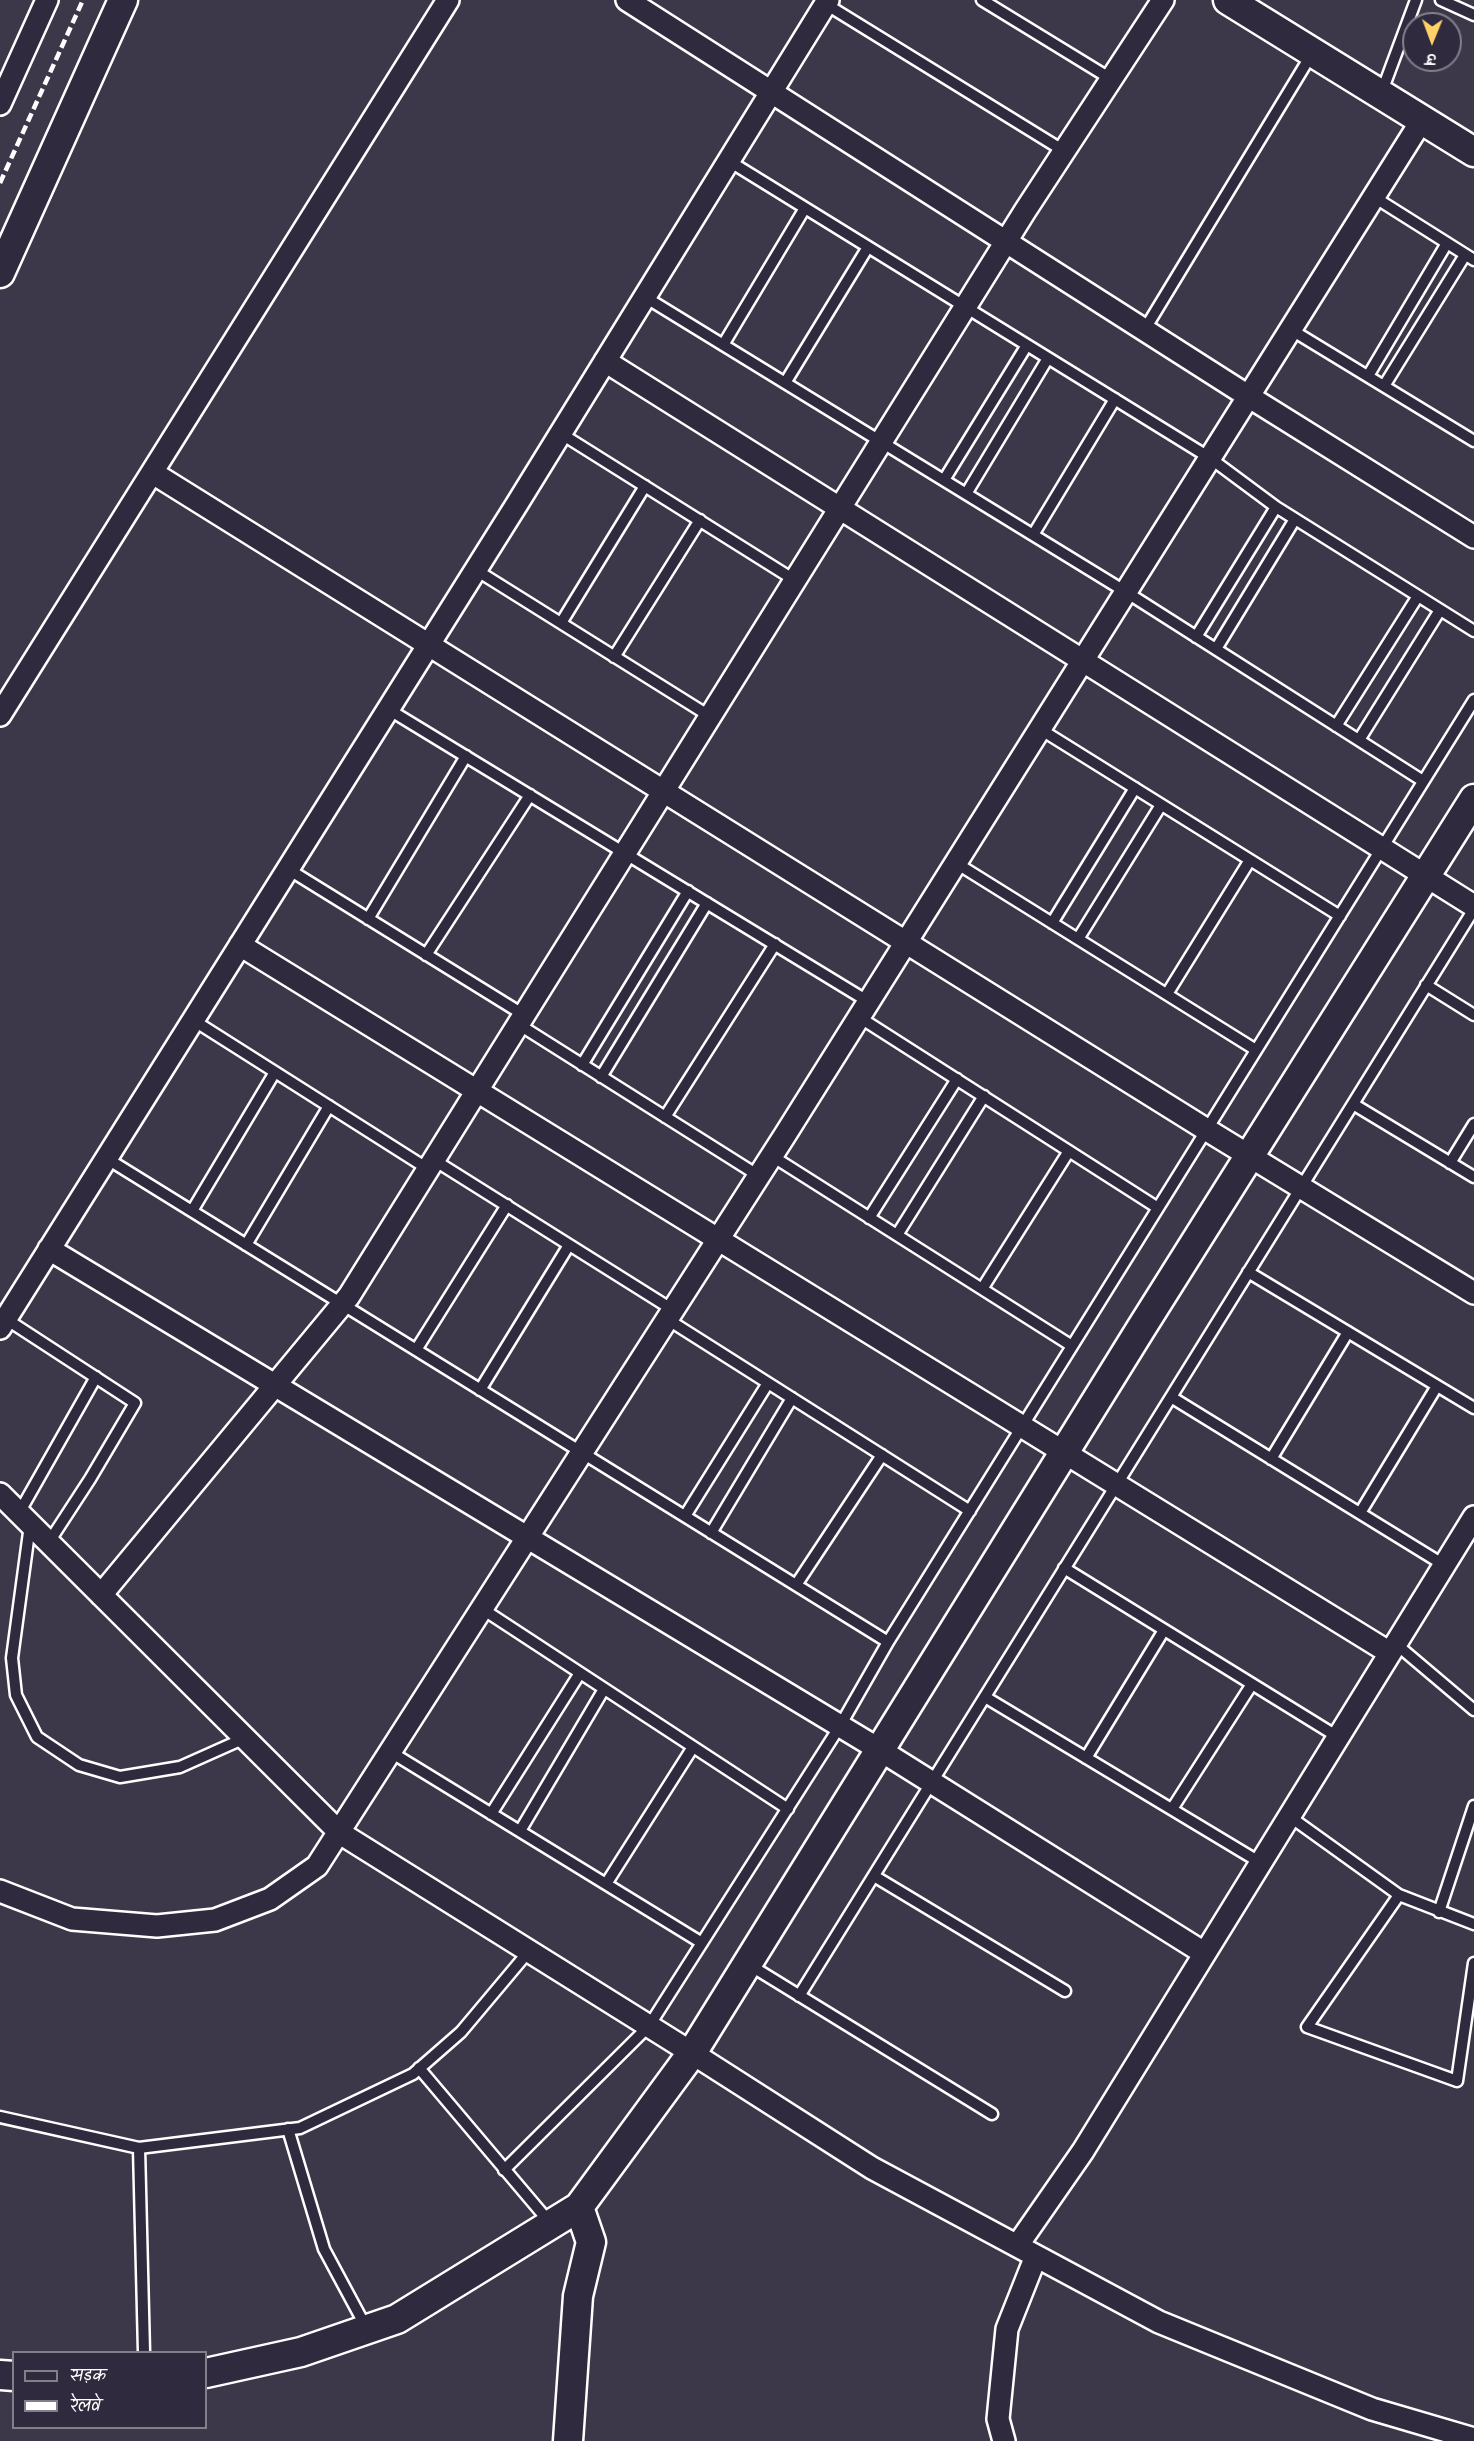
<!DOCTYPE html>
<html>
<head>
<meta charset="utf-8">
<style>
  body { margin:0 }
  #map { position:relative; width:1474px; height:2441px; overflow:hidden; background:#3c3749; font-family:Kalam,"Playpen Sans Deva",sans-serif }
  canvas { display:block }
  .legend { position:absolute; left:12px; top:2351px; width:195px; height:78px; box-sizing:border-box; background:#2f2a3d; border:2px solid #827f8b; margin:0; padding:8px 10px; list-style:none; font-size:18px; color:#fff }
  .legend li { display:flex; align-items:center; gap:12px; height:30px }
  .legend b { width:30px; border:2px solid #827f8b }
  .north { position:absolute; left:1402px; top:12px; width:60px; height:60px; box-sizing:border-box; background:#2f2a3d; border:2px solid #827f8b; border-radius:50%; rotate:181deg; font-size:16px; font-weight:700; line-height:24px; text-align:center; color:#fff }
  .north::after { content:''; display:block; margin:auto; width:21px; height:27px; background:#ffd166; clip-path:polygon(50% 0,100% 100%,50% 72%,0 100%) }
</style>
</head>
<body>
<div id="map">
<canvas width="1474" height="2441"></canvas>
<ul class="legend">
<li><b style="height:8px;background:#2f2a3d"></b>सड़क</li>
<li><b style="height:8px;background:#fff"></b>रेलवे</li>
</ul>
<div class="north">उ</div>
</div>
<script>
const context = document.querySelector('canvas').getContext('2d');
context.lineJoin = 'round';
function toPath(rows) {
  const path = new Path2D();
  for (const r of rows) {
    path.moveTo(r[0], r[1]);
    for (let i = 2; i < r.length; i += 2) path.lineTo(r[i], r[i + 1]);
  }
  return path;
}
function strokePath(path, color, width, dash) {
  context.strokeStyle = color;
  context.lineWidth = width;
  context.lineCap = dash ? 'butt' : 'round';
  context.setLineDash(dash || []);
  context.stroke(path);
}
const lane = toPath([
  [982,0,1111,79],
  [1441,0,1474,15],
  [824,3,1064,151],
  [1381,94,1416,0],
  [729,161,1210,458,1276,507,1474,631],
  [1374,197,1474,260],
  [645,297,1126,592,1423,781],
  [1145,329,1313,52],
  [1290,329,1474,441],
  [723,345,805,208],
  [1368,376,1447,243],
  [785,383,868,247],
  [1384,386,1465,255],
  [560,433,796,581],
  [944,480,1027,345],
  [966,494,1048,358],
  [1033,535,1115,399],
  [476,570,711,717],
  [561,623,645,486],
  [1196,637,1276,507],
  [1216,649,1295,519],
  [614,657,700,520],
  [388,709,869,1002],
  [1336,726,1418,596],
  [1040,729,1340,916],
  [1359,740,1440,610],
  [956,863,1256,1050],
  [288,869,524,1015],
  [368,919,466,756],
  [1052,923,1135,788],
  [1078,939,1161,805],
  [426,955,530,795],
  [1426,985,1474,1015],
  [1167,994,1250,860],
  [859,1017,1158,1208],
  [193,1020,428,1169],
  [518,1024,759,1176],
  [582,1065,688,891],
  [601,1077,707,903],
  [1353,1104,1474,1177],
  [665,1117,775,944],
  [772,1156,1072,1346],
  [106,1158,888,1642],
  [434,1160,673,1310],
  [1450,1163,1474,1124],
  [192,1211,275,1072],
  [869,1218,957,1079],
  [897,1235,984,1096],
  [246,1245,329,1106],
  [1248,1272,1474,1408],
  [982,1289,1069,1151],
  [6,1319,135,1403,90,1479,49,1542],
  [667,1319,970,1511],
  [416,1350,507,1205],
  [480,1390,569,1245],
  [1171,1397,1444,1565],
  [1271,1459,1348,1332],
  [19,1513,96,1377],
  [1360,1513,1437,1386],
  [685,1516,768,1383],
  [30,1525,12,1658,16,1695,37,1737,79,1765,120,1777,180,1767,245,1738],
  [711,1533,792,1398],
  [1064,1568,1338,1737],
  [796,1585,882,1455],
  [481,1608,788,1809],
  [1396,1644,1474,1710],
  [985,1697,1261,1863],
  [389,1751,702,1943],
  [1086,1758,1164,1630],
  [1172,1809,1252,1684],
  [491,1814,580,1673],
  [1289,1816,1399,1895,1474,1924],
  [520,1831,604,1689],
  [874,1876,1065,1991],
  [606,1884,693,1747],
  [1399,1895,1307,2027,1457,2081,1474,1963],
  [1439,1912,1474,1806],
  [748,1964,992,2114],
  [799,1996,1474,909],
  [419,2068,551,2224],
  [0,2117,139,2148,300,2128,413,2074,461,2032,529,1951],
  [288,2129,324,2249,367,2329],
  [139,2148,144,2352],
  [504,2170,649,2026,840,1726,888,1642,1474,700]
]);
const street = toPath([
  [627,0,1248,396,1474,537],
  [0,104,47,0],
  [605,361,1474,906],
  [153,473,1207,1130,1474,1293],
  [0,715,448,0],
  [240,945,1390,1653],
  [49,1249,880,1750,1204,1953],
  [0,1328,517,504,828,0],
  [0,1494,340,1833,692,2053,872,2168,1159,2322,1372,2409,1474,2439],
  [101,1595,349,1296,1025,211,1163,0],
  [0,1891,72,1919,157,1926,215,1920,270,1899,317,1866,785,1135,1422,120],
  [1017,2246,1083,2151,1474,1517],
  [1004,2441,998,2419,1007,2329,1036,2256]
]);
const secondary = toPath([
  [1228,0,1474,152],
  [0,273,123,0],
  [206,2373,301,2352,397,2319,579,2207,692,2053,1140,1330,1474,799],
  [0,2375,14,2376],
  [568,2441,578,2296,591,2242,579,2207]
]);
const rail = toPath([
  [0,183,83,0]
]);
strokePath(lane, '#fff', 15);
strokePath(street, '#fff', 26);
strokePath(secondary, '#fff', 33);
strokePath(lane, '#2f2a3d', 10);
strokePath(street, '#2f2a3d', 21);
strokePath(secondary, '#2f2a3d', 28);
strokePath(rail, '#fff', 4.5, [9, 4.5]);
</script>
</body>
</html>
